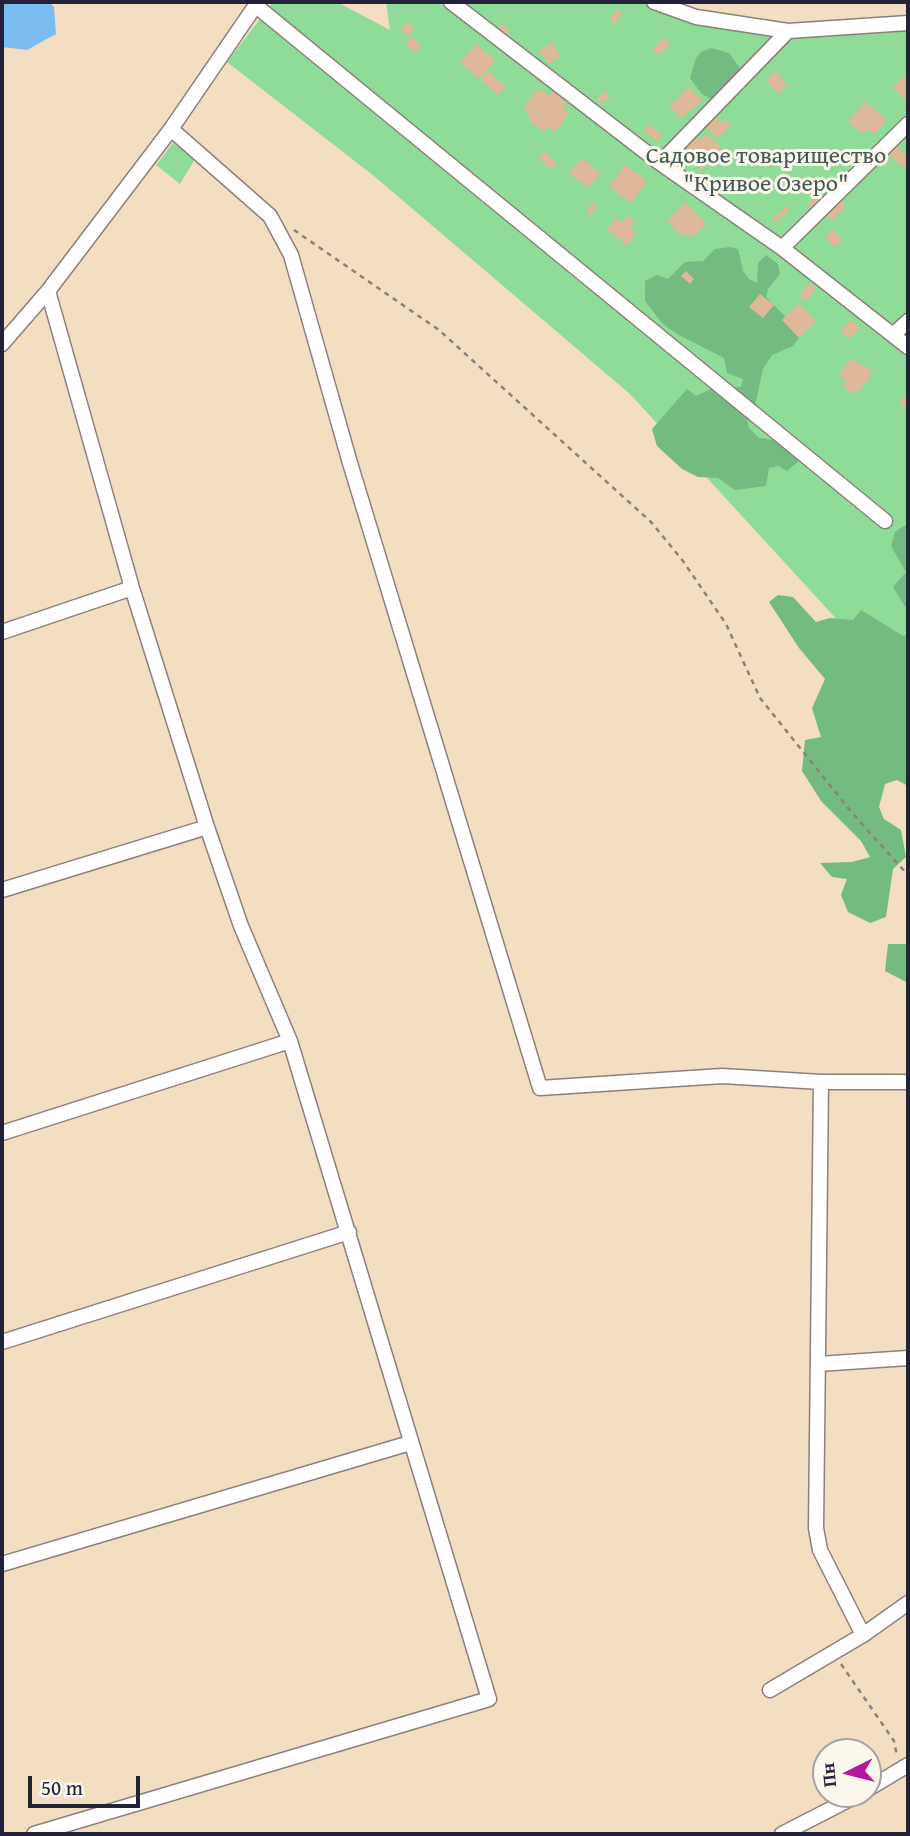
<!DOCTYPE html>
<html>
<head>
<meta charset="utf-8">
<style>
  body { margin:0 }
  #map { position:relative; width:910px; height:1836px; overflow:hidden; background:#f4dec2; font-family:"Gentium Book Plus",serif }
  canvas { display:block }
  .frame { position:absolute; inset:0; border:4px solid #22223b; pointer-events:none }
  .north { position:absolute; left:812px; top:1738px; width:70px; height:70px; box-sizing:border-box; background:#fbf7ec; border:2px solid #a4a2a5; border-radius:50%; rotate:264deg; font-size:19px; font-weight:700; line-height:28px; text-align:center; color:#22223b }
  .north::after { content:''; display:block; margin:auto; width:24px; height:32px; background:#b5179e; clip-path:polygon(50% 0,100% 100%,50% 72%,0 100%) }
  .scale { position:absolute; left:28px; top:1776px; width:112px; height:32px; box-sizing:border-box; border:4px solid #22223b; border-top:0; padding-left:9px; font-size:21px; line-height:24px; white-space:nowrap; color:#22223b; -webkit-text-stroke:5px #fbf7ec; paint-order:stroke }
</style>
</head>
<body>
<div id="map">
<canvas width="910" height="1836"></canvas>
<div class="frame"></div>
<div class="north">Пн</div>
<div class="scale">50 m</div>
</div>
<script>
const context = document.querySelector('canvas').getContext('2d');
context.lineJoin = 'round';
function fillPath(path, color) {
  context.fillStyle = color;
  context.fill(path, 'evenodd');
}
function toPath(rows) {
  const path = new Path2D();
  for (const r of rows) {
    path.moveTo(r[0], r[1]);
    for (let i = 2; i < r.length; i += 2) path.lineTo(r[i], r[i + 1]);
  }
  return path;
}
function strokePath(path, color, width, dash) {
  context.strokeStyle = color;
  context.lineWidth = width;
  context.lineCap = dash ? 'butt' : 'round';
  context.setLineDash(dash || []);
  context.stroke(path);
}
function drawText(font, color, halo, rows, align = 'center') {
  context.font = font + ' "Gentium Book Plus",serif';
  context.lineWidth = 6;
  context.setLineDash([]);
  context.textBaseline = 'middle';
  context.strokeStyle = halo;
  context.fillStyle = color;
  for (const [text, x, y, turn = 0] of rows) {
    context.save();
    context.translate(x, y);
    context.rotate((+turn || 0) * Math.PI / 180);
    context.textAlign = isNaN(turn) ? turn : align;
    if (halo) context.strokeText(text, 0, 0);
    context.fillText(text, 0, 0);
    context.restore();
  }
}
const green = toPath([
  [273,2,337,2,390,30,386,2,654,2,788,31,908,23,908,697,630,394,374,176,227,62],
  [173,143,195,159,180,184,156,165]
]);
const forest = toPath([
  [711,48,729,53,742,71,713,100,702,94,690,78,696,58,701,52],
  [730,247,738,249,743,271,749,279,757,283,758,263,766,255,778,264,780,274,768,289,766,297,797,329,799,338,793,346,772,355,763,369,755,406,745,411,749,428,759,438,774,440,780,446,800,452,800,460,787,471,778,466,769,468,766,486,735,490,718,478,698,477,682,469,657,446,652,429,687,389,696,396,713,388,741,387,743,379,727,373,724,358,677,334,662,323,645,301,645,281,657,275,668,279,685,262,703,261,715,249],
  [908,523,908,611,893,587,906,572,891,546,895,532],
  [778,595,793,597,816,622,830,618,853,620,861,610,903,636,908,634,908,786,897,780,885,784,879,807,884,819,901,830,906,857,893,869,886,917,870,923,848,912,841,895,847,879,832,877,820,863,852,862,870,857,861,841,821,801,802,771,805,740,821,737,812,708,825,679,799,648,769,602],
  [888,944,908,944,908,983,885,971]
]);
const water = toPath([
  [2,2,49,2,54,7,56,34,27,50,2,47]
]);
const building = toPath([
  [616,9,622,13,615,24,609,21],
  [407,22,415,28,408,37,400,30],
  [502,24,511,31,507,35,498,28],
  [411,37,421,45,415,53,405,44],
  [663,38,670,44,659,55,653,49],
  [551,42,560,56,549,64,539,51],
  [476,44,495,60,479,79,460,63],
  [488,71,505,86,498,95,481,80],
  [776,71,788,85,778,94,766,80],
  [908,72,908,103,893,88],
  [689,87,702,100,681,119,669,106],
  [539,88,549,96,553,91,566,102,562,108,569,113,555,132,548,126,544,132,529,121,530,116,524,107],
  [605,91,610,96,602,104,597,99],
  [865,102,887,120,875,134,868,129,863,134,848,122],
  [715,116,720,123,724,119,731,126,717,139,704,125],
  [649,124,662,134,657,141,644,131],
  [706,134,722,149,701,170,686,156,691,151,686,146,695,137,699,141],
  [896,146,908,156,908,171,889,155],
  [544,151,557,163,551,169,538,158],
  [581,158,600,173,588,188,569,173],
  [625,165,647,181,631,203,609,187],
  [815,196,819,200,811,209,807,205],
  [841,201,846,206,832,221,827,216],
  [685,202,706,224,692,238,687,233,683,237,667,221],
  [592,203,597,206,591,216,586,212],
  [786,207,789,211,775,222,772,218],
  [628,215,635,221,630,228,636,233,627,245,607,229,616,218,622,222],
  [832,230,842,239,835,247,825,238],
  [686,271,694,279,690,284,681,276],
  [809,283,816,288,807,301,799,295],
  [760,294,774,305,763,318,749,307],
  [799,304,816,321,799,338,782,320],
  [851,320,860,328,849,339,840,330],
  [851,359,872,370,868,374,871,376,858,392,855,389,852,394,843,386,847,381,838,374],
  [908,393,908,411,899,402]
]);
const path = toPath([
  [294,230,439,330,651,522,683,561,726,624,760,698,853,814,908,875],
  [841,1664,894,1741,897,1756]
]);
const minor = toPath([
  [451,2,660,163,782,248,908,347],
  [654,2,696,17,788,31,908,23],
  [255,5,885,521],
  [171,129,270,216,291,255,350,463,540,1088,722,1076,821,1082,908,1082],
  [660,163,788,31],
  [782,248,908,124],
  [893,335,908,321],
  [2,344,48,291,171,129,258,2],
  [2,632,132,588],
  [2,890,207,827],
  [821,1082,816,1528,820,1550,863,1635],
  [2,1133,290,1041],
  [2,1342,349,1232],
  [818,1364,908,1358],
  [2,1564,410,1443],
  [770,1690,863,1635,908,1603],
  [868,1789,908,1765],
  [34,1834,489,1699,290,1041,241,926,207,827,132,588,48,291],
  [782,1834,860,1794]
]);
const parkNames = [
  ["Садовое товарищество",766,157],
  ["\"Кривое Озеро\"",766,185]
];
fillPath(green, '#8fdb98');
fillPath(forest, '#73bb80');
fillPath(water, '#7cbdf1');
fillPath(building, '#dfb898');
strokePath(minor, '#8b807e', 17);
strokePath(path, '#8b807e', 2.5, [5, 5]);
strokePath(minor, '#fff', 14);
drawText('24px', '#435a57', '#fbf7ec', parkNames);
</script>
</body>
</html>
